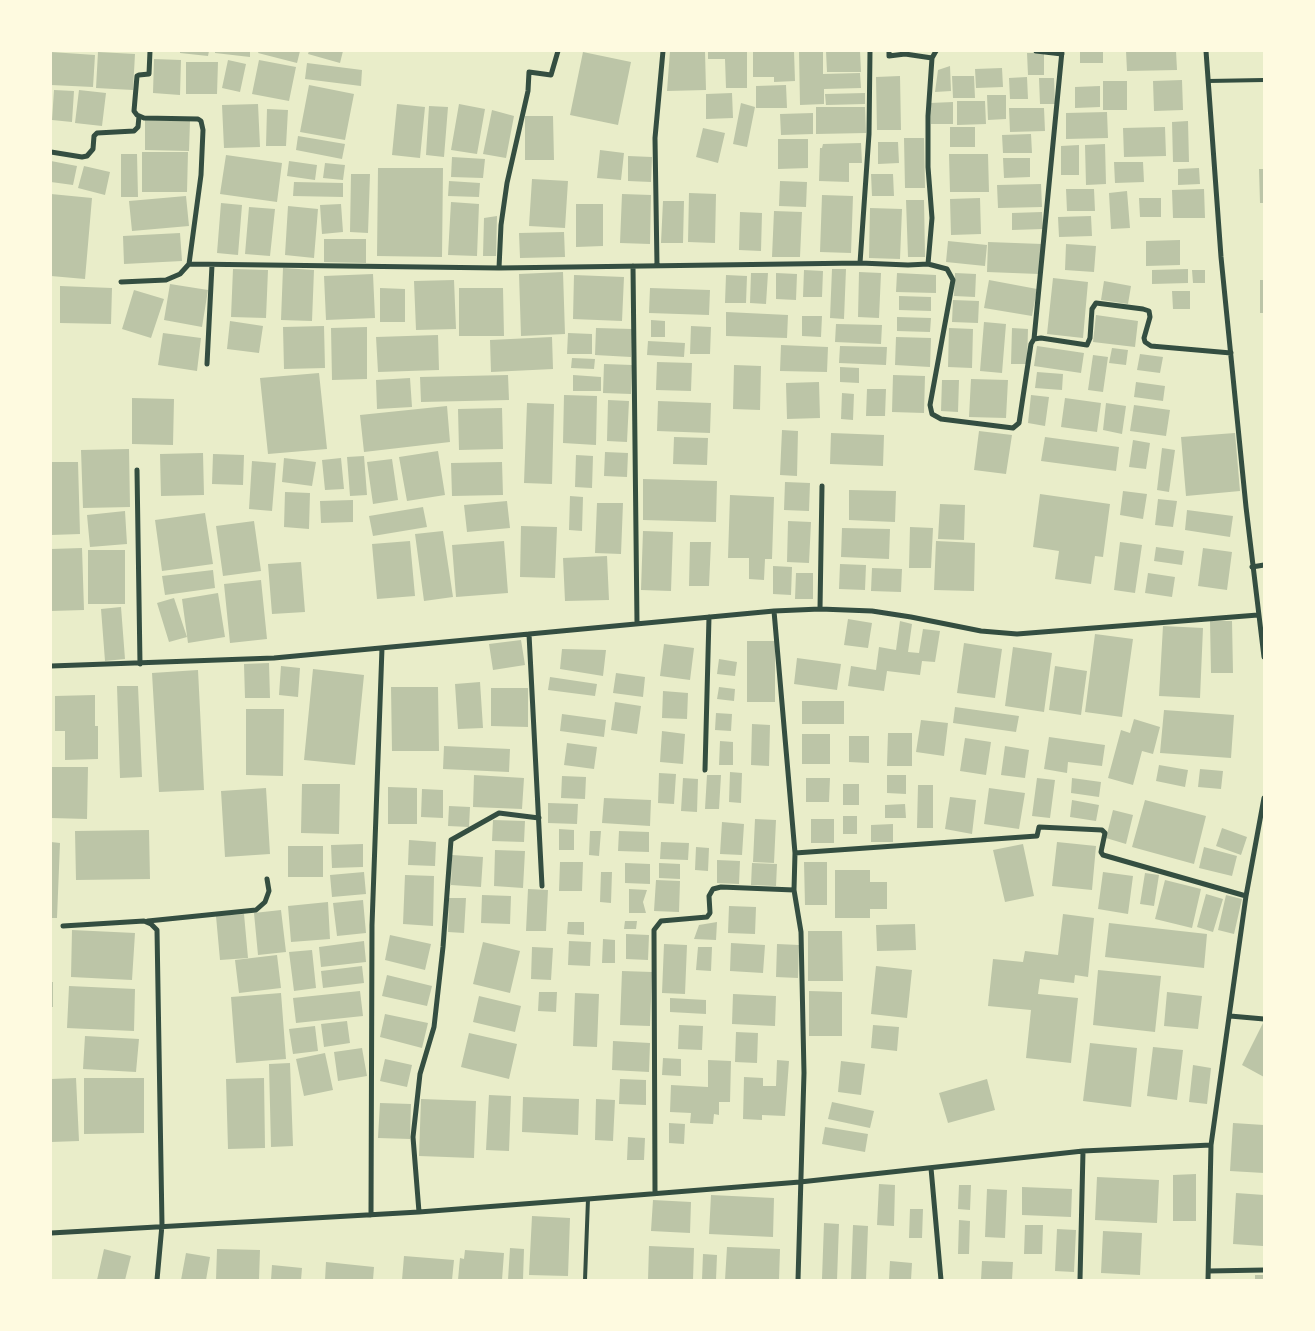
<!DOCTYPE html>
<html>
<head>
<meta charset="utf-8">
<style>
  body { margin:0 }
  #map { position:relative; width:1315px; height:1331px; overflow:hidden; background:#e9edc9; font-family:"Open Sans",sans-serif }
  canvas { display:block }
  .frame { position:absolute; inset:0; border:52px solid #fefae0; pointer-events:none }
</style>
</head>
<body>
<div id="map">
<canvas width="1315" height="1331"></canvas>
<div class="frame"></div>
</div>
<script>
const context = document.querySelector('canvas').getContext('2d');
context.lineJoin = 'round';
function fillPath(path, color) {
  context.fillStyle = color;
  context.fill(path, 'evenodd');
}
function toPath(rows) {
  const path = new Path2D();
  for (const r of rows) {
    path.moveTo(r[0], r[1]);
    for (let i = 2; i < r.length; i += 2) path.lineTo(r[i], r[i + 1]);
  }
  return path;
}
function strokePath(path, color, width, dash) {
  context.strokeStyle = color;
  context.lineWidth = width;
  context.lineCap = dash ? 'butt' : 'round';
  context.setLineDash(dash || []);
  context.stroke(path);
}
const building = toPath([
  [180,51,209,51,208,56,180,53],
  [215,51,250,51,250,57,215,53],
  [259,51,300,51,297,63,258,53],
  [309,51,343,51,340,63,308,54],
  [670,51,705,51,706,90,667,91],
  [708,51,747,51,747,88,726,88,725,59,708,59],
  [753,51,794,51,795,81,774,82,774,77,753,77],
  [799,51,823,51,823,74,860,73,861,88,824,89,824,104,800,105],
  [826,51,860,51,861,72,827,72],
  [1080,51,1103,51,1103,63,1080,63],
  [1126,51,1176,51,1177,70,1127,71],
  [51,52,95,55,93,87,51,85],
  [98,52,135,54,133,90,96,88],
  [583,52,631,62,618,125,570,115],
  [1027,53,1044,53,1044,75,1028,75],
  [154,59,181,60,180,95,153,93],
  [228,60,246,64,240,92,222,88],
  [259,60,296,67,289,101,252,94],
  [186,62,218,62,217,94,186,94],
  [307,63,362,70,361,86,305,79],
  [950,66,951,91,935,92,938,70],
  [1002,68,1003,87,976,88,975,69],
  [900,76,901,130,877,130,876,77],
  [952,76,974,76,975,98,953,98],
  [1027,77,1028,99,1010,99,1009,78],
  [1039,78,1054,78,1055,104,1040,104],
  [1182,80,1183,110,1154,111,1153,81],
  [1103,81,1127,81,1127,110,1103,110],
  [309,85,354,94,345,140,300,132],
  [786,85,787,108,756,108,756,86],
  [1100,86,1100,107,1075,108,1075,87],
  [54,90,74,91,72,122,52,120],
  [79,90,106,93,102,126,75,123],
  [732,93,733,118,706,119,706,94],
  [865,93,865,104,826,105,825,94],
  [987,95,1006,95,1006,119,988,120],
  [957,101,985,101,986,124,957,125],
  [953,102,953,124,931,124,930,103],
  [741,103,755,107,747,147,733,144],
  [258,104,260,147,224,148,222,105],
  [397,104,425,107,420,158,392,155],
  [459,104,485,109,477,154,451,150],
  [429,106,448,107,444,157,426,155],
  [816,107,865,107,866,133,816,134],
  [1009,108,1044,108,1045,131,1010,132],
  [267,109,288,110,286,146,266,146],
  [492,110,514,116,506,158,483,154],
  [1107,112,1108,138,1066,139,1066,113],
  [813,113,813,134,781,135,780,114],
  [525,116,553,116,554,160,525,160],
  [145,120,190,121,189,151,145,150],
  [1188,121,1189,162,1173,162,1172,122],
  [950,127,975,127,975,147,950,147],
  [1165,127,1166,156,1124,157,1123,128],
  [703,128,725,133,718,163,696,157],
  [1031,134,1032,153,1003,153,1002,135],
  [298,136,345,144,342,159,296,150],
  [904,138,924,138,925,188,905,188],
  [778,139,808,139,808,168,778,169],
  [878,142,898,142,899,163,878,164],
  [861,143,862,163,849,163,849,182,819,181,820,148,822,148,823,144],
  [1105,144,1106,184,1086,185,1085,145],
  [1079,145,1079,175,1061,175,1061,146],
  [600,150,624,153,621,180,597,178],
  [142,152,188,152,187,192,142,192],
  [121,154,137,154,138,197,121,197],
  [949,154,988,154,989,192,950,192],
  [226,155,282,163,277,202,220,194],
  [628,156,652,157,651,182,628,181],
  [452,157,485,159,483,178,451,177],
  [1003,158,1030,158,1030,177,1004,178],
  [51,161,77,166,73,185,51,182],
  [289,161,317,165,315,180,287,176],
  [1114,162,1143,162,1144,182,1115,183],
  [325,163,345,165,343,180,323,178],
  [84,166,110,172,105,195,78,188],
  [378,168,443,168,442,257,377,256],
  [1199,168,1200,184,1178,185,1178,169],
  [1259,169,1264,169,1264,203,1260,203],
  [351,174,370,174,368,233,350,232],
  [871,174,893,174,894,196,872,196],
  [532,179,568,181,565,228,529,226],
  [449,181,480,183,479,197,448,196],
  [780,181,807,182,806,207,779,206],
  [294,182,343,183,343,197,293,196],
  [1041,184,1042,207,998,208,997,185],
  [1066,189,1094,189,1095,211,1067,211],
  [1204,189,1205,218,1173,218,1172,190],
  [1127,191,1130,228,1111,229,1109,193],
  [689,193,716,194,715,243,688,242],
  [51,194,92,198,85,279,51,276],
  [622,194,651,195,650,244,620,243],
  [822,195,853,196,851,253,820,252],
  [186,196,189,226,132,231,129,201],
  [980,198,981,234,951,235,950,199],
  [1139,198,1161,198,1161,217,1140,217],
  [906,200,924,200,925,257,908,257],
  [663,201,684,201,683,243,661,243],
  [451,202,479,204,477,256,448,255],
  [221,203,242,205,238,255,217,253],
  [341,204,343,232,322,234,320,205],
  [576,204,603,204,603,246,576,247],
  [288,206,318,209,314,258,285,255],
  [249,207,275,209,270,256,245,254],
  [870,208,902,209,900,259,869,258],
  [774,211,802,212,800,257,772,257],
  [740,212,762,213,761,251,739,250],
  [1042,212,1043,229,1012,230,1012,213],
  [497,216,496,256,483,256,484,218],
  [1091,216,1092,236,1059,237,1058,217],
  [564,232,565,257,520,258,519,233],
  [180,233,182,261,124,264,123,236],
  [324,239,366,239,366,263,324,262],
  [1180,240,1180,265,1146,266,1146,241],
  [948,241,987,245,985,266,946,262],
  [988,242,1042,244,1039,274,987,272],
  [1066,244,1096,246,1094,272,1065,270],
  [283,268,314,270,312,321,281,320],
  [233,269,268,270,266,318,231,317],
  [832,269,846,269,844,319,830,318],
  [1188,269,1188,283,1152,284,1152,270],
  [804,270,823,271,822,297,803,297],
  [1192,270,1205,270,1205,283,1193,283],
  [563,272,565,334,521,336,519,274],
  [859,272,881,273,879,318,858,317],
  [751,273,768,273,766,304,750,303],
  [776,273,797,274,796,300,776,299],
  [897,273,936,275,936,293,896,292],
  [955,273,976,274,975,297,954,296],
  [373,274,375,318,326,320,324,276],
  [574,275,624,277,622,321,573,319],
  [726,275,747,276,746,303,725,303],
  [1053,278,1088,282,1083,338,1047,334],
  [454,280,456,329,416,330,414,281],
  [989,280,1037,289,1032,316,984,308],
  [1260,280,1264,280,1264,313,1260,313],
  [1104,281,1131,286,1128,304,1101,300],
  [170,284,208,290,202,327,164,320],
  [60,286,112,288,111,324,60,323],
  [380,288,405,289,405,322,380,322],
  [459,288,503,288,504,336,459,336],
  [650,288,710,290,709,315,649,313],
  [134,290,164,299,151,338,122,329],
  [1172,291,1190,291,1190,309,1173,309],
  [899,296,931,297,931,311,899,310],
  [953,300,979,301,978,323,952,322],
  [726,312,788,315,787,338,726,336],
  [1096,315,1138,321,1135,347,1093,342],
  [802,316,822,316,821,337,802,336],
  [897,317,931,318,930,332,897,331],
  [651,320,665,321,665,337,651,337],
  [230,321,263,326,259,353,227,349],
  [984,322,1006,324,1002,373,980,371],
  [836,324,882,325,881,344,835,342],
  [324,326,325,368,284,369,283,327],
  [691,326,711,327,710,354,690,354],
  [367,327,367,379,332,380,331,328],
  [596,328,632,329,631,357,595,355],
  [949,328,973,329,972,368,948,367],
  [1012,328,1028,329,1027,364,1011,364],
  [163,333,201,338,197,371,158,365],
  [568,333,592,334,592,354,567,354],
  [438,335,439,370,378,372,376,337],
  [552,337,553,369,491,372,490,340],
  [896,337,931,338,930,367,895,365],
  [648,341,685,343,684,357,647,355],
  [781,345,828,347,827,372,780,371],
  [840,346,887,347,886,365,839,363],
  [1037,346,1084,353,1081,373,1034,366],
  [1112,348,1128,350,1126,365,1109,363],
  [1140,354,1163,357,1160,373,1137,370],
  [1093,355,1108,357,1103,392,1088,390],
  [572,358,595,359,594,369,571,368],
  [657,362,692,363,691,391,656,390],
  [604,364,632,365,631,394,603,393],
  [734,365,761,366,760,410,733,409],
  [840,367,859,368,859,383,840,382],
  [1037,372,1063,374,1062,390,1035,388],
  [319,373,327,449,268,454,260,378],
  [508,375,509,400,421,402,420,377],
  [573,375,601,377,601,391,573,391],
  [893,375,925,376,924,413,892,412],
  [410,378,412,407,377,409,376,380],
  [971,379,1008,380,1006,418,969,417],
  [942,380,959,380,958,412,941,411],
  [819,382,820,418,787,419,786,383],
  [1136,382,1165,386,1163,401,1134,397],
  [867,389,886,389,885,416,866,416],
  [842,393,854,394,853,420,841,419],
  [564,395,597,396,596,445,563,443],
  [1031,395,1049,397,1045,426,1028,423],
  [132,398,174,399,173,445,132,444],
  [1065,398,1101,403,1097,432,1061,427],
  [608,400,629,401,627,442,607,441],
  [658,401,711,403,710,433,657,431],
  [527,403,554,404,552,484,524,483],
  [1106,403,1126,406,1122,434,1103,430],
  [1134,405,1170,410,1166,436,1130,431],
  [447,406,450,442,364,452,360,415],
  [502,408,503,449,459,450,458,409],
  [782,430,798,431,797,476,780,475],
  [979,431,1012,435,1006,474,974,470],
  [831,433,884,435,883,466,830,464],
  [1235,433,1240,491,1186,496,1181,437],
  [674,437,708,438,707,465,673,464],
  [1045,437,1119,447,1116,471,1041,461],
  [1133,440,1150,443,1146,469,1129,467],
  [1162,448,1175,450,1169,492,1157,490],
  [129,449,130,507,83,508,81,450],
  [438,451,445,495,407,501,399,457],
  [605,452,628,453,627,477,604,476],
  [203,453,204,495,161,496,160,454],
  [213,454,244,455,243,485,212,484],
  [576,455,593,456,592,488,575,487],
  [364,456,367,495,350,496,347,457],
  [284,458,316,462,312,486,282,482],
  [341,458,344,489,325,490,322,460],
  [392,459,398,500,373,504,367,462],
  [252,461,276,463,272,511,249,509],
  [51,462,78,462,80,534,51,535],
  [502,462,503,495,452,496,451,463],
  [643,479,717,481,716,522,643,520],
  [785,482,810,483,809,511,784,510],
  [849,490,896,491,895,522,849,520],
  [1123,491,1147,494,1143,519,1120,515],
  [285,492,310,493,309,529,284,527],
  [1040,494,1110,504,1103,557,1095,556,1091,584,1055,579,1059,551,1033,547],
  [730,495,774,497,772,559,765,559,764,580,749,579,749,558,728,558],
  [570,496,583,497,582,531,569,530],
  [1158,499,1177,501,1173,527,1155,525],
  [353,500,353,522,321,523,320,501],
  [507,501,510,528,467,532,464,505],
  [597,503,623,503,621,554,595,553],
  [940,504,965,505,964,540,938,539],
  [423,507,427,527,373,536,369,516],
  [1187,510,1233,516,1230,537,1185,530],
  [125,511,127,544,90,547,87,515],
  [205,513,213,564,162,571,155,520],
  [254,521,261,571,223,576,216,526],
  [788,521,811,522,809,563,787,562],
  [521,526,557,527,555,578,520,577],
  [910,527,933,528,931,568,909,568],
  [842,528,890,529,889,559,841,557],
  [443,531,453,597,424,601,415,534],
  [643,531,673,532,671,591,641,590],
  [410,541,415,596,377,599,372,544],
  [504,541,508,593,456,597,452,545],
  [936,541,975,543,974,591,934,590],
  [690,542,711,542,709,586,689,586],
  [1120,542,1142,545,1135,593,1114,590],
  [1156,547,1184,551,1182,565,1154,561],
  [82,548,84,610,51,611,51,549],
  [1203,548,1232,552,1227,590,1198,586],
  [88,550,125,550,125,604,88,604],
  [607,556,609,600,565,601,563,558],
  [301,562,305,612,272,614,268,564],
  [840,564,866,565,865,590,839,589],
  [773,566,792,567,791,595,773,594],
  [872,568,902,569,901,592,871,591],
  [213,570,215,588,165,595,162,576],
  [796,573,813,573,813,599,795,599],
  [1148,573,1175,577,1172,597,1145,593],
  [261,580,267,639,230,643,224,584],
  [218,593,225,637,188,643,182,599],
  [174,598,187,637,169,642,157,603],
  [121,607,125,659,105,661,101,609],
  [848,619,872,623,868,648,844,645],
  [900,621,912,624,908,652,919,653,923,629,940,631,935,662,922,661,920,675,887,671,884,691,848,686,851,666,876,670,879,647,896,650],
  [1210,621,1232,621,1233,673,1211,673],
  [1163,626,1203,628,1200,698,1159,696],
  [1095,634,1133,639,1122,717,1085,712],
  [521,640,525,665,493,670,489,644],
  [747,641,775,641,775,702,747,702],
  [964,643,1002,649,995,698,957,693],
  [664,644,694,648,690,680,660,676],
  [1013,647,1052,653,1044,712,1005,706],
  [562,649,606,650,603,676,560,669],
  [797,658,841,664,837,690,794,684],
  [719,659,737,662,735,676,717,674],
  [269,663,270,698,245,698,244,664],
  [281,666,300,668,298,697,279,695],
  [1055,666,1087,671,1081,715,1049,710],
  [313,669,364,675,355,765,304,760],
  [198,670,204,790,159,792,152,673],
  [616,673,645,677,643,697,613,693],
  [550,677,597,684,595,696,548,690],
  [480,682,483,728,458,729,455,684],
  [117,686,138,686,142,777,120,778],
  [391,687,438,687,439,751,392,751],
  [719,687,735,689,734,701,717,699],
  [491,688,528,688,528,727,491,726],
  [663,691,688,693,687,719,662,718],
  [95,695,95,726,98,726,98,759,65,760,65,731,55,731,55,696],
  [802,701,844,701,844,724,802,724],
  [615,702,641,706,637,734,611,730],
  [955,707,1019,716,1016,732,953,723],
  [246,709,284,709,283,776,246,775],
  [1164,710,1234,715,1231,758,1160,753],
  [716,713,732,714,731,731,715,730],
  [562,714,606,720,604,737,560,731],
  [1134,719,1160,727,1153,754,1142,751,1133,785,1108,778,1121,730,1130,733],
  [921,720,948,723,944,756,916,752],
  [752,724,770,725,769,766,751,765],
  [662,731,685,734,683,764,660,762],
  [888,733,912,733,912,766,887,766],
  [802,734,830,734,830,764,802,764],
  [849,736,869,736,869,763,849,762],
  [1049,737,1105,745,1102,766,1068,762,1067,773,1044,769],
  [965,738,991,742,986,775,960,771],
  [720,741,733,742,733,765,719,765],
  [567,743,597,747,594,769,564,765],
  [444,746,510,749,509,772,443,769],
  [1005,746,1029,750,1025,778,1001,775],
  [1159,765,1188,770,1185,787,1156,781],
  [51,767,88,767,87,819,51,818],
  [1200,769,1223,771,1221,789,1198,787],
  [730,772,742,773,741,803,729,802],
  [659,773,676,774,674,804,658,803],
  [474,775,524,778,522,809,473,807],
  [707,775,721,775,719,809,705,809],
  [887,775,906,775,906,794,887,793],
  [562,776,586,777,585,799,561,798],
  [683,778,698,779,697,812,681,811],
  [806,778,830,778,829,802,806,802],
  [1037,778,1055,780,1050,818,1032,816],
  [1072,778,1101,782,1099,797,1071,793],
  [302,784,340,784,339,834,301,833],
  [843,784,859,784,859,805,843,805],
  [918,785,933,785,933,828,917,828],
  [388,787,417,788,417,824,388,824],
  [266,788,270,854,225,857,221,791],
  [989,788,1025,793,1019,829,984,824],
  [422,789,443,790,443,818,421,817],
  [950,797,976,800,972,834,945,829],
  [604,798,651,800,650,826,602,823],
  [1072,800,1099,805,1096,821,1070,817],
  [1145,800,1206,816,1194,864,1132,847],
  [548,803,578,804,577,824,548,823],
  [905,804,906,818,885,818,885,805],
  [449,806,470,807,469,827,448,826],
  [1113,810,1133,815,1126,844,1106,838],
  [843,816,857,816,857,834,843,834],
  [755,819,776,820,774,863,753,862],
  [811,819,834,819,834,843,811,843],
  [493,820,525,821,524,842,492,841],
  [722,822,744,824,742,855,720,854],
  [893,824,893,842,871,842,871,825],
  [1222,828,1247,837,1241,855,1216,846],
  [559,829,574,830,574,850,559,850],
  [149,830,150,879,76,880,75,831],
  [590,831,601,831,599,856,589,855],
  [619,831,649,832,649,852,618,851],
  [409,840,436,842,435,866,408,865],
  [51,842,60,843,57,918,51,918],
  [661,842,689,843,688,860,660,859],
  [1057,842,1096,846,1092,890,1052,886],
  [363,844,363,867,332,868,331,845],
  [1023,844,1034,896,1005,902,993,850],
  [288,846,323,846,323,877,288,877],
  [696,847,709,848,708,871,695,870],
  [1204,847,1237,856,1232,876,1199,868],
  [495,850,525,851,523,888,494,886],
  [452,855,483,857,481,887,451,885],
  [717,860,740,861,739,884,717,883],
  [560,862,583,862,582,891,559,891],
  [804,862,827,862,827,905,805,905],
  [625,863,650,864,650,884,625,883],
  [659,863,680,864,680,879,659,878],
  [752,863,777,864,776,886,751,885],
  [835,870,870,870,870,882,887,882,887,909,870,909,870,918,835,918],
  [364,872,366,894,332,897,330,875],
  [601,872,612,872,611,903,600,902],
  [1103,872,1133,876,1128,914,1098,909],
  [1145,873,1159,875,1154,906,1140,904],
  [405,875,434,876,433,926,403,924],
  [656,880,680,881,679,912,654,911],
  [1165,880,1201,889,1192,928,1155,919],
  [528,889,548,890,546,931,526,931],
  [629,889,647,890,643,902,646,913,629,913],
  [1206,894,1223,899,1213,932,1197,927],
  [482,895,511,896,510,924,481,923],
  [1226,895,1242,899,1234,934,1218,930],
  [449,898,466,898,464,933,448,932],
  [363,900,366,933,337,936,333,903],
  [328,902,330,939,291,942,288,906],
  [729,906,756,907,755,934,728,933],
  [281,910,286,952,258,955,254,913],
  [244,914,248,958,220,960,216,916],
  [1063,914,1094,918,1088,977,1075,975,1074,983,1040,979,1038,994,1078,998,1071,1063,1026,1058,1031,1010,988,1006,993,959,1023,962,1025,951,1058,955],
  [625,921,637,921,636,929,624,929],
  [568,922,584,922,584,935,567,934],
  [717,922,716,940,694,939,699,925],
  [1109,923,1207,934,1204,968,1105,957],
  [915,924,916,950,877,951,876,925],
  [72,930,135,933,132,980,71,977],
  [808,931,842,931,843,981,808,981],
  [626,934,649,935,648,960,626,959],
  [390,935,431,944,425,970,385,960],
  [603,939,615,940,615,963,602,963],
  [364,941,366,962,321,967,319,947],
  [569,941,591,942,590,966,568,965],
  [483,942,520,951,510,993,473,984],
  [731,943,765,945,763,973,730,971],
  [664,944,687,945,685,994,662,993],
  [777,944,799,945,798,978,776,977],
  [532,947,553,948,551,980,531,979],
  [698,947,712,947,711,971,696,970],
  [312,950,316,988,294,991,289,952],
  [277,955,281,988,239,993,235,960],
  [362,966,364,983,323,988,321,971],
  [876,966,912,970,907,1018,871,1014],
  [1098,970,1161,976,1155,1032,1093,1025],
  [622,971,652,972,650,1026,620,1025],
  [387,975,432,986,427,1006,382,996],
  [51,982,53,982,53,1007,51,1007],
  [69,986,135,989,134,1031,67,1028],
  [360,991,363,1016,296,1023,293,998],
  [809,991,842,992,842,1036,809,1036],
  [539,992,557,992,556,1012,538,1011],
  [1167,992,1202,996,1198,1029,1164,1026],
  [281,993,286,1059,236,1063,231,997],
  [575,993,599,994,597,1047,573,1046],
  [733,994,776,996,775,1026,732,1024],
  [479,996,521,1006,515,1032,473,1022],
  [670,998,706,1000,706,1014,670,1012],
  [385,1014,428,1023,422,1048,380,1037],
  [347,1021,350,1043,324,1047,321,1024],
  [1264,1021,1264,1077,1242,1065],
  [679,1025,703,1026,702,1050,678,1049],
  [873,1025,899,1027,897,1051,871,1048],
  [315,1026,318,1051,293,1054,289,1029],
  [736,1032,758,1033,757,1063,735,1062],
  [469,1033,517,1044,509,1079,461,1067],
  [85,1036,139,1039,136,1072,83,1069],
  [613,1041,650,1043,649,1072,612,1070],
  [1090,1043,1137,1048,1131,1107,1083,1101],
  [1153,1047,1183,1050,1177,1100,1147,1096],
  [362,1048,367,1076,338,1081,334,1052],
  [325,1053,333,1090,304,1096,296,1059],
  [663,1058,681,1059,681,1076,662,1075],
  [385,1059,412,1065,407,1087,380,1081],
  [708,1060,731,1061,730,1102,719,1102,719,1115,714,1114,713,1124,690,1123,691,1113,670,1112,671,1085,708,1087],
  [777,1060,789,1061,785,1116,762,1115,762,1120,743,1119,744,1077,763,1078,763,1086,776,1086],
  [841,1061,865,1064,861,1095,838,1092],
  [290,1063,293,1146,271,1147,269,1064],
  [1193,1065,1211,1068,1207,1104,1189,1102],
  [76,1078,79,1141,51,1142,51,1079],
  [84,1078,144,1078,144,1133,84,1134],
  [264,1078,265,1148,228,1149,226,1079],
  [620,1079,646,1080,646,1105,619,1104],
  [987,1079,995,1110,948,1123,939,1093],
  [489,1095,511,1096,509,1151,486,1150],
  [523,1097,579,1099,578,1135,522,1132],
  [421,1099,476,1101,474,1158,419,1156],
  [596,1099,615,1100,613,1141,595,1140],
  [832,1102,874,1111,870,1128,828,1119],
  [380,1103,411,1104,410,1139,378,1138],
  [669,1123,685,1124,684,1144,669,1143],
  [1233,1123,1264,1125,1264,1173,1230,1171],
  [825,1127,868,1134,865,1152,822,1144],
  [628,1137,645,1138,644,1160,627,1160],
  [1196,1174,1196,1221,1173,1221,1173,1175],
  [1097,1177,1159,1180,1157,1223,1095,1220],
  [879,1184,895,1185,894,1226,877,1225],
  [959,1185,971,1185,970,1210,958,1209],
  [1022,1187,1072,1189,1071,1217,1022,1215],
  [987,1189,1007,1190,1005,1238,985,1237],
  [1236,1193,1264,1195,1263,1246,1233,1244],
  [711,1195,774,1198,773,1237,709,1234],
  [653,1200,691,1202,690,1233,651,1231],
  [910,1209,923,1209,922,1238,909,1238],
  [532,1216,570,1218,568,1276,529,1275],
  [959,1220,970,1221,969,1254,958,1254],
  [824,1223,839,1224,837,1280,822,1279],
  [853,1225,868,1226,866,1280,851,1280],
  [1025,1225,1043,1225,1042,1254,1024,1254],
  [1057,1229,1076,1230,1074,1272,1055,1271],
  [1103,1231,1142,1233,1140,1275,1101,1273],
  [649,1246,694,1248,693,1280,648,1280],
  [727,1247,780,1249,779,1280,725,1280],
  [510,1248,524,1249,523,1280,508,1280],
  [104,1249,131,1256,125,1280,97,1280],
  [217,1249,260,1250,259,1280,216,1280],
  [465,1250,504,1253,502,1280,458,1280,460,1258,464,1259],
  [186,1253,210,1257,206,1280,181,1280],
  [703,1254,717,1255,716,1280,702,1280],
  [404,1256,454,1260,452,1280,402,1280],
  [890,1261,912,1263,911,1280,889,1280],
  [982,1261,1013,1262,1012,1280,981,1280],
  [326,1262,374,1267,373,1280,325,1280],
  [272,1265,302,1268,301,1280,271,1280],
  [1255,1275,1264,1275,1264,1280,1255,1280]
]);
const service = toPath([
  [1208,81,1264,80],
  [585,1280,588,1199]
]);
const minor = toPath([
  [889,51,889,56,905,54,932,58],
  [1036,51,1062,54],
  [1206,51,1221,257,1246,507,1264,657],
  [51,152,82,157,87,156,93,149,94,136,97,133,134,131,138,127,139,116],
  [860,263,869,134,870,51],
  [189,264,499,268,860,263,908,265,928,264,947,269,953,280,930,405,932,414,941,419,1013,428,1019,423,1031,344,1034,339,1041,338,1087,345,1090,338,1092,309,1096,303,1143,309,1149,311,1150,317,1144,338,1145,342,1151,346,1231,353],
  [928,264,932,218,928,167,928,116,932,58,936,51],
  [633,266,637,624],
  [657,266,655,138,663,51],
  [499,268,501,225,507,183,528,91,529,72,551,75,558,51],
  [121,282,166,280,180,274,189,264,201,175,203,130,201,121,198,119,144,118,137,115,134,111,137,76,139,75,149,74,150,51],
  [1034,339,1062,51],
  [207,364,212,265],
  [137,470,140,664],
  [1252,567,1264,565],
  [820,609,822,486],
  [774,611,795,853,794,890,801,932,804,1073,798,1280],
  [529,634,542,886],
  [51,666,274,658,774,611,820,609,872,611,911,617,981,631,1017,634,1258,615],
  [705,770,709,617],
  [795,853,1037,836,1039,827,1102,830,1105,833,1101,852,1103,855,1246,896],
  [148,921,256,910,265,902,269,891,267,879],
  [63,926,144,921,151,924,157,930,162,1225,157,1280],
  [1230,1016,1264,1019],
  [931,1168,941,1280],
  [655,1193,654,930,661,921,707,917,710,913,709,896,713,889,721,887,794,890],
  [419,1212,413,1137,420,1074,434,1027,443,947,451,840,499,813,539,818],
  [371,1215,372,925,382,648],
  [51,1233,419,1212,588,1199,800,1182,1083,1151,1211,1145],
  [1209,1271,1264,1270],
  [1080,1280,1083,1151],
  [1208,1280,1211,1145,1246,896,1264,798]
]);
fillPath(building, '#bcc5a7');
strokePath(service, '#344e41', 4);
strokePath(minor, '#344e41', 5);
</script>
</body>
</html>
